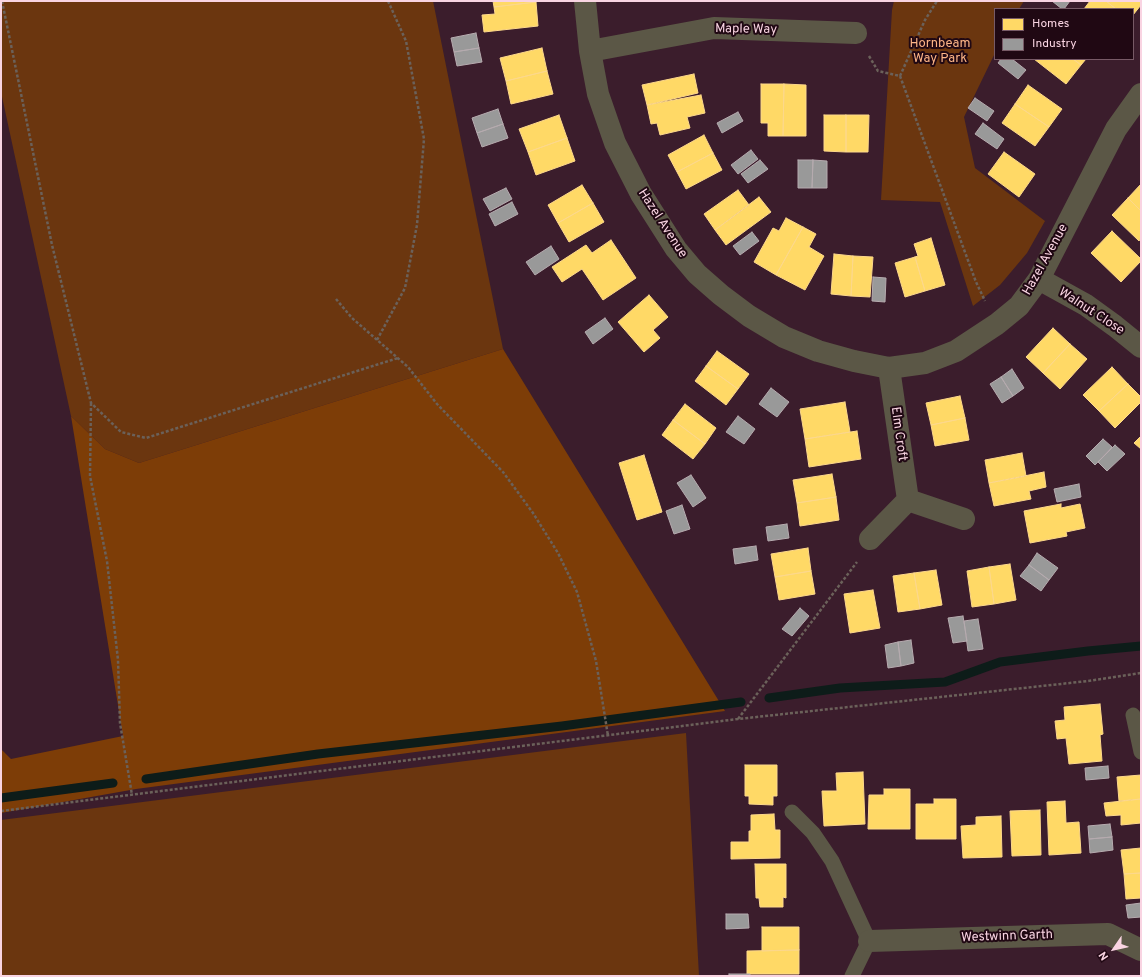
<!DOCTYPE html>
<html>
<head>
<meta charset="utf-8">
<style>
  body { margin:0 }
  #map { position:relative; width:1142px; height:977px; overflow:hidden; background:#3b1d2c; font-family:Overpass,sans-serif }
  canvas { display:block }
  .frame { position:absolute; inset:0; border:2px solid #f9d4e2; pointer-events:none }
  .legend { position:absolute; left:994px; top:8px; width:140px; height:52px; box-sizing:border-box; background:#200813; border:1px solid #775a66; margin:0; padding:5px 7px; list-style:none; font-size:12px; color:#f9d4e2 }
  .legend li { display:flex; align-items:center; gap:8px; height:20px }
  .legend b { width:20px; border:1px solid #775a66 }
  .north { position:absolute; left:1094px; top:929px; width:40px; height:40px; -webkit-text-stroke:3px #200813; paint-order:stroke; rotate:236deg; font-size:11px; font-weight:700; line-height:16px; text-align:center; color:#f9d4e2 }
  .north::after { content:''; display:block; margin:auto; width:14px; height:18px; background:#f9d4e2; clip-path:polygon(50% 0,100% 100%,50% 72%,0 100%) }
</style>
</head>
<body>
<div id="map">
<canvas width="1142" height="977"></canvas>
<div class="frame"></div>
<ul class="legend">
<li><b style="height:11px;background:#ffd966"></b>Homes</li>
<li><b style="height:11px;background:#999"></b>Industry</li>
</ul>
<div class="north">N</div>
</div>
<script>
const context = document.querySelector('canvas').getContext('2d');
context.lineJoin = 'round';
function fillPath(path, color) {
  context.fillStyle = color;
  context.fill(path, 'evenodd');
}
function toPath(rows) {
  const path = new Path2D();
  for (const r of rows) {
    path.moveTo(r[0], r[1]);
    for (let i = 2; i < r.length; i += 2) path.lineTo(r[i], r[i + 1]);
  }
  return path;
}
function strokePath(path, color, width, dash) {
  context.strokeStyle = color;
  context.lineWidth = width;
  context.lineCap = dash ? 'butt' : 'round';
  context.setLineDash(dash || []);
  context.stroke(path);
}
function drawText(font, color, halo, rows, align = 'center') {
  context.font = font + ' Overpass,sans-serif';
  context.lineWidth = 4;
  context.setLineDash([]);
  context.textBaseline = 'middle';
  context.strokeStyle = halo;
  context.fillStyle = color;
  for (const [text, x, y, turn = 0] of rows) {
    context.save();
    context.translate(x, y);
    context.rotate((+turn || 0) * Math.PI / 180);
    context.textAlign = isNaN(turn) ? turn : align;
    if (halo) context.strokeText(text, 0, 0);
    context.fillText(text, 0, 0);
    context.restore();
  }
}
const green = toPath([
  [1,1,433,1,503,349,139,463,105,449,71,416,1,92],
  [894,1,1024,1,1019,9,995,9,995,53,964,117,975,168,1045,221,1027,253,1000,285,973,306,940,202,881,200,892,10],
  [686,733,699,976,1,976,1,820]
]);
const forest = toPath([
  [503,349,725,711,136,789,1,813,1,749,11,759,123,736,71,416,105,449,139,463]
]);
const homes = toPath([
  [493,1,536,1,536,2,494,7,493,1],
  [1090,1,1106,1,1116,9,1084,9,1090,1],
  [1106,1,1141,1,1141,5,1133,15,1133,9,1116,9,1106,1],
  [536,2,538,26,484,32,482,15,495,14,494,7,536,2],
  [542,48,547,71,506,81,500,58,542,48],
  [1034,59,1073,59,1081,65,1066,84,1034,59],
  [1073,59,1086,59,1081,65,1073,59],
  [547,71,553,94,511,104,506,81,547,71],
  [694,74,698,93,647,105,642,85,694,74],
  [761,84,784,84,783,136,768,136,768,123,761,123,761,84],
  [784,84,806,85,806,136,783,136,784,84],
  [1028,85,1062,109,1049,127,1015,104,1028,85],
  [701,95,705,113,687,117,690,128,660,135,657,123,651,124,647,105,701,95],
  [1015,104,1049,127,1035,146,1002,123,1015,104],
  [559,115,567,138,528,152,519,129,559,115],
  [824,115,846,115,846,152,824,151,824,115],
  [846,115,869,115,868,152,846,152,846,115],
  [704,135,713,153,677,172,668,155,704,135],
  [567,138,575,161,536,175,528,152,567,138],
  [1004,152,1035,174,1019,197,988,174,1004,152],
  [713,153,722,170,686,189,677,172,713,153],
  [1141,184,1141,211,1128,198,1141,184],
  [582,185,593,203,558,223,548,205,582,185],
  [738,190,749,205,715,230,704,214,738,190],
  [759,197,771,212,726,245,715,230,759,197],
  [1128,198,1141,211,1141,238,1139,241,1112,215,1128,198],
  [593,203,604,222,569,242,558,223,593,203],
  [786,218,803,227,776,275,754,262,773,228,779,231,786,218],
  [803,227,816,234,809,247,824,256,805,290,776,275,803,227],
  [1112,231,1141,259,1141,261,1121,282,1091,253,1112,231],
  [931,238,945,285,925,291,915,257,918,256,914,244,931,238],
  [611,240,636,278,603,300,582,269,562,282,552,267,586,245,592,253,611,240],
  [834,254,853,256,851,296,831,294,834,254],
  [853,256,873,257,870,297,851,296,853,256],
  [915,257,925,291,905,297,895,263,915,257],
  [649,295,668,317,653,330,660,338,644,352,618,322,649,295],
  [1053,328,1070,344,1043,373,1026,357,1053,328],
  [1070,344,1087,359,1060,389,1043,373,1070,344],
  [717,351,749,374,738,389,706,366,717,351],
  [706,366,738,389,726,405,695,381,706,366],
  [1112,367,1128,384,1099,411,1083,395,1112,367],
  [1128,384,1141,397,1141,402,1115,428,1099,411,1128,384],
  [960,396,965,418,931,425,926,403,960,396],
  [845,402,850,432,805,439,800,409,845,402],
  [685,404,716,428,705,444,673,420,685,404],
  [965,418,969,440,935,446,931,425,965,418],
  [673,420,705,444,693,459,662,435,673,420],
  [857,431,861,459,809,467,805,439,857,431],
  [1141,436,1141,449,1134,443,1141,436],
  [1022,453,1026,476,989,483,985,460,1022,453],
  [644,455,662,512,637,520,619,463,644,455],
  [1044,472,1046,487,1029,491,1031,499,994,506,989,483,1044,472],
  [832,474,836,497,797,503,793,480,832,474],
  [836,497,839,520,800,526,797,503,836,497],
  [1061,504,1061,508,1080,504,1085,528,1066,532,1067,536,1030,543,1024,511,1061,504],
  [808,548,811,571,775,577,771,554,808,548],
  [1010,564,1016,600,994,604,989,567,1010,564],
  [989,567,994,604,972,607,967,571,989,567],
  [936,570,942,605,920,609,914,573,936,570],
  [811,571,815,594,779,600,775,577,811,571],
  [914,573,920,609,898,612,893,576,914,573],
  [873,590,880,628,850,633,844,594,873,590],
  [1100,704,1103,734,1100,735,1102,761,1069,764,1066,738,1057,739,1055,721,1065,720,1064,707,1100,704],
  [745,765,777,765,777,796,773,796,773,805,749,804,749,796,745,796,745,765],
  [863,772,865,824,824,826,822,791,837,791,836,773,863,772],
  [1141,775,1141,799,1119,801,1117,777,1141,775],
  [884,789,910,789,910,829,868,829,869,795,884,795,884,789],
  [934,799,956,799,956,839,916,839,916,804,934,804,934,799],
  [1141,799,1141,823,1121,825,1121,815,1106,816,1104,803,1141,799],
  [1065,801,1066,823,1079,822,1081,853,1049,855,1047,802,1065,801],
  [1040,810,1041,855,1012,856,1010,811,1040,810],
  [774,814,775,830,780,830,780,858,731,859,731,842,749,842,749,831,751,831,751,815,774,814],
  [1001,816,1002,857,963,858,961,826,976,825,976,817,1001,816],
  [1141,848,1141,873,1124,874,1121,850,1141,848],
  [755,864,786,864,786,898,783,897,783,907,760,907,759,898,756,898,755,864],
  [1141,873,1141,898,1126,899,1124,874,1141,873],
  [762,927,799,927,799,950,762,951,762,927],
  [799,950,799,974,747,974,747,951,799,950]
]);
const industry = toPath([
  [1052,1,1070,1,1064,9,1062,9,1052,1],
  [476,33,479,48,454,52,451,38,476,33],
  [479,48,482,62,457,66,454,52,479,48],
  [1001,59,1012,59,1026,70,1018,79,998,63,1001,59],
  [975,98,994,111,987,121,968,108,975,98],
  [498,109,503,124,477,133,472,118,498,109],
  [738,112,743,121,722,133,717,123,738,112],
  [983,123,1004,139,997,149,975,134,983,123],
  [503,124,508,138,482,147,477,133,503,124],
  [751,150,758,159,738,174,731,165,751,150],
  [760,160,768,169,748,183,741,174,760,160],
  [798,160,813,160,812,188,798,188,798,160],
  [813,160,827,161,827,188,812,188,813,160],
  [506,188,512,199,490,211,483,199,506,188],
  [512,202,518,214,495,226,489,214,512,202],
  [752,232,759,241,740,255,733,246,752,232],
  [551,246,559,259,535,275,526,262,551,246],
  [873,277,886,278,885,302,872,301,873,277],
  [605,318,613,329,593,344,585,332,605,318],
  [1012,369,1024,388,1013,396,1001,377,1012,369],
  [1001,377,1013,396,1002,403,990,384,1001,377],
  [771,388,789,402,777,417,759,404,771,388],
  [738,416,755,429,744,444,726,432,738,416],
  [1103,439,1112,447,1095,465,1086,456,1103,439],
  [1115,445,1125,454,1107,471,1098,462,1115,445],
  [691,475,706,498,693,507,677,483,691,475],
  [1079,484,1081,497,1057,502,1054,489,1079,484],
  [682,505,690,529,674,534,666,511,682,505],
  [787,524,789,538,768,541,766,527,787,524],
  [756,546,758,560,735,564,733,549,756,546],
  [1037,553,1058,568,1049,580,1029,565,1037,553],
  [1029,565,1049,580,1041,591,1020,576,1029,565],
  [800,608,809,616,792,636,782,629,800,608],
  [963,616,967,641,953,643,948,618,963,616],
  [978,619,983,649,968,651,964,621,978,619],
  [911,640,914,663,901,666,898,642,911,640],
  [898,642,901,666,888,668,885,645,898,642],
  [1108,766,1109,778,1086,780,1085,768,1108,766],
  [1110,824,1112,837,1089,839,1088,826,1110,824],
  [1112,837,1113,850,1090,853,1089,839,1112,837],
  [1141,903,1141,917,1128,918,1126,905,1141,903],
  [726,914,748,914,749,928,726,929,726,914],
  [729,974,750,974,750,976,729,976,729,974]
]);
const stream = toPath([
  [769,698,840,688,945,682,1000,662,1088,651,1141,646],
  [146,779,318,754,562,726,741,702],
  [1,798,113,783]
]);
const path = toPath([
  [2,1,52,245,91,403,121,432,146,438,398,358],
  [869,56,878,71,900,76,976,282,985,301],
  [900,76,925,20,937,1],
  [336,299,352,318,408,367,437,404,503,472,533,513,558,553,577,592,596,661,608,736],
  [377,340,405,288,417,225,424,139,406,41,388,1],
  [91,403,90,476,107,561,118,660,120,723,132,795],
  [738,719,857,562],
  [1,811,738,719,1088,681,1141,673]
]);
const service = toPath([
  [1133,715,1141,752],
  [792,812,813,833,832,861,869,941,852,976]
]);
const minor = toPath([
  [585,1,590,51,598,94,615,143,641,194,676,249,697,274,721,295,749,316,784,337,818,351,854,361,889,368,925,363,956,351,997,324,1019,306,1039,279,1116,129,1141,94],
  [590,51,714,28,856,33],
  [1039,279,1086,305,1115,326,1141,347],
  [908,500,964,519],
  [870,539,908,500,889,368],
  [869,941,1108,934,1141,950]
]);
const streetNames = [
  ["Maple Way",746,30,1],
  ["Hazel Avenue",662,224,57],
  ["Hazel Avenue",1046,260,-61],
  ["Walnut Close",1091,312,33],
  ["Elm Croft",898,434,82],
  ["Westwinn Garth",1007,937,-2]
];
const parkNames = [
  ["Hornbeam",940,44],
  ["Way Park",940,59]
];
fillPath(green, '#6b360f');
fillPath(forest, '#7d3d07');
fillPath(homes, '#ffd966');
strokePath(homes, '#fdd88b', 1);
fillPath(industry, '#999');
strokePath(industry, '#b6abaf', 1);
strokePath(stream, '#0d1c19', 9);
strokePath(path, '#6b615a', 2.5, [3, 2]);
strokePath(service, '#5b5746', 15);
strokePath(minor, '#5b5746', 22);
drawText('13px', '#f9d4e2', '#200813', streetNames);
drawText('13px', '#fdb587', '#200813', parkNames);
</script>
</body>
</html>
